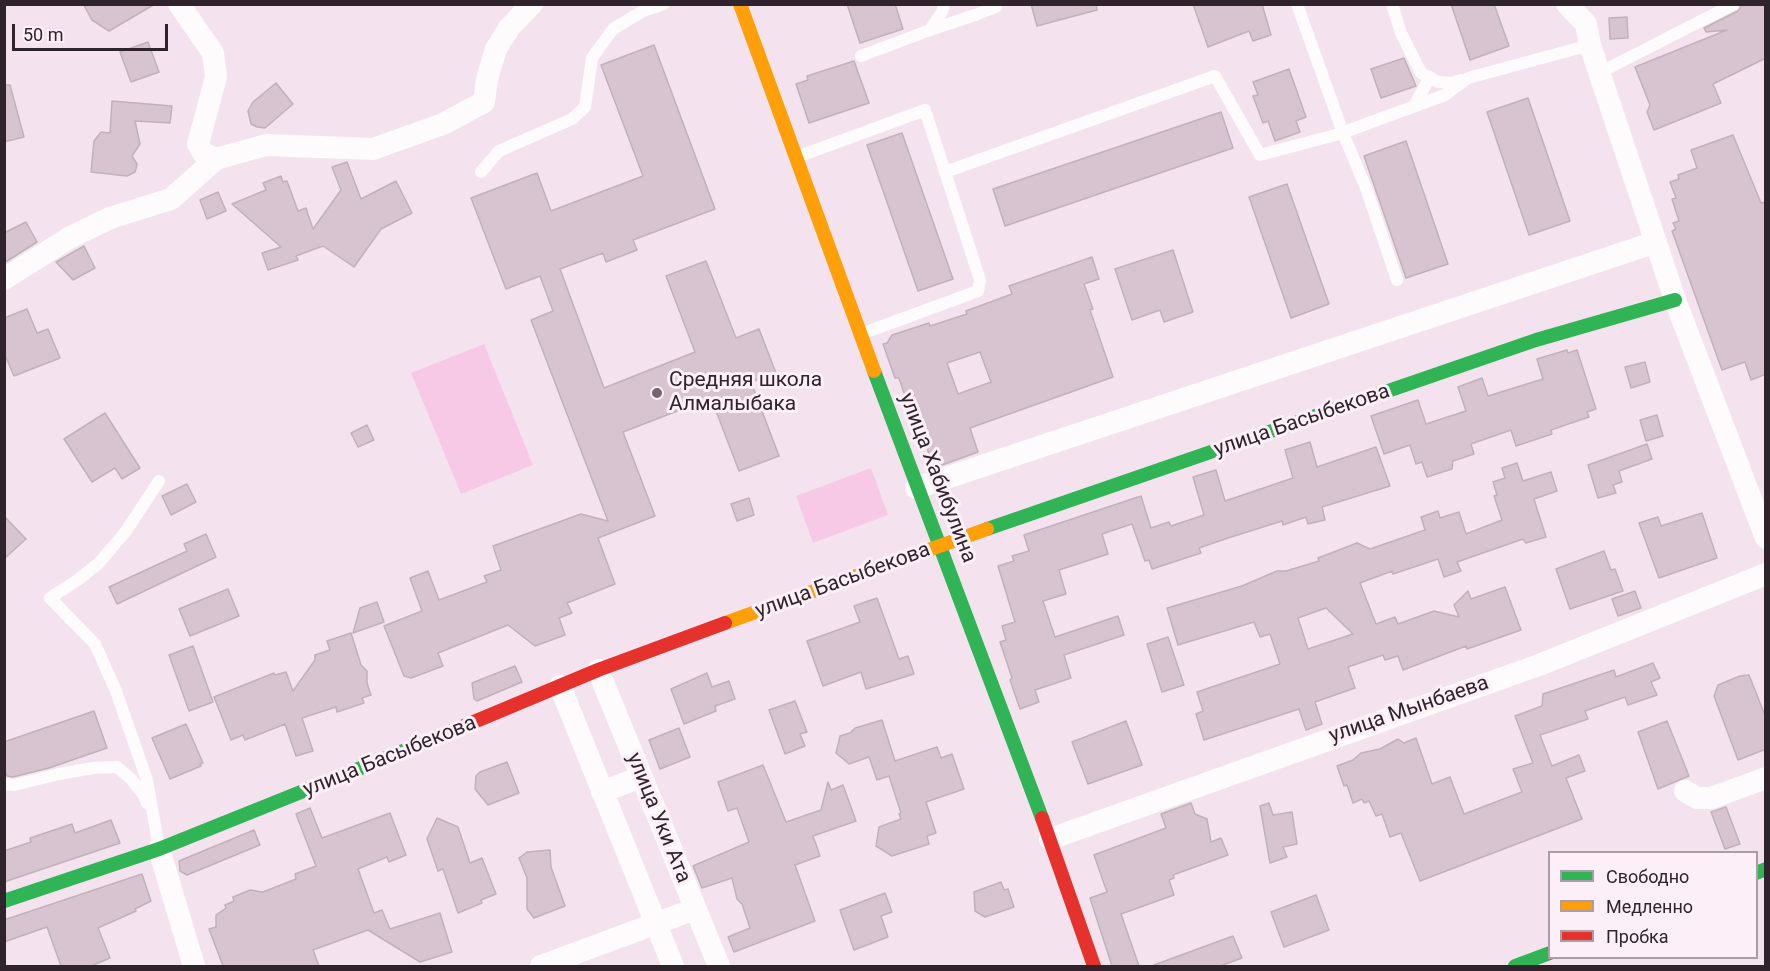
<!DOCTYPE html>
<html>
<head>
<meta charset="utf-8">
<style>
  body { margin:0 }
  #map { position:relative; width:1770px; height:971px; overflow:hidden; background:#f4e3ee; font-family:Roboto,sans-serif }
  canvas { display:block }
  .frame { position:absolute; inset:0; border:6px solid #30242c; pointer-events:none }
  .legend { position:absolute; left:1548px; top:851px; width:210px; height:108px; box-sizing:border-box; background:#fceff7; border:2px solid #aa9ea6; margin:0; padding:8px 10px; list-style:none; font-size:18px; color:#30242c }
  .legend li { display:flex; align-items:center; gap:12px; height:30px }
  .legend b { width:30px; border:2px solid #aa9ea6 }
  .scale { position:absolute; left:12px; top:24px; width:156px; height:27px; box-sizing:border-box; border:3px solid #30242c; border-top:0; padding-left:8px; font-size:18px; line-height:21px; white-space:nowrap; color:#30242c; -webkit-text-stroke:4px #fceff7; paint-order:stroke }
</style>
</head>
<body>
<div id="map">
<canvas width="1770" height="971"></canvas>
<div class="frame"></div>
<ul class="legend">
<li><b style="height:8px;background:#30b455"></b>Свободно</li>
<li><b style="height:8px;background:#ff9f0a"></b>Медленно</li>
<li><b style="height:8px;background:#e5322d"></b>Пробка</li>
</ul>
<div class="scale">50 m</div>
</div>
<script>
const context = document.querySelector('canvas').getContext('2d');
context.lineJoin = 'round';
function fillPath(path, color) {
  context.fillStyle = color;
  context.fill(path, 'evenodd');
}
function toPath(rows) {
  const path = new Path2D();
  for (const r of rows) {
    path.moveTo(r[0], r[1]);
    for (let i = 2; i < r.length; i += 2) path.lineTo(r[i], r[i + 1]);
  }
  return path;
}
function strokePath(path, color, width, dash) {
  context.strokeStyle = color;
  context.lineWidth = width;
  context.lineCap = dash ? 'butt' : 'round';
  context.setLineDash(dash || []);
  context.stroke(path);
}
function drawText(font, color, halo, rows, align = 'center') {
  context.font = font + ' Roboto,sans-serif';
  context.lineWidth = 6;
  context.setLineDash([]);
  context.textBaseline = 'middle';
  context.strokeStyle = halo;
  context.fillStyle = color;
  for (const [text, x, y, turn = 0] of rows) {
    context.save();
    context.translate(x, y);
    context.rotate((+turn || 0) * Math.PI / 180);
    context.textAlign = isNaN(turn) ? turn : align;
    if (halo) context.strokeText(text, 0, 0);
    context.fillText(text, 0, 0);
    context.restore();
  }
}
const green = toPath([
  [484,344,533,465,461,494,411,373],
  [871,468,888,515,813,543,796,496]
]);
const building = toPath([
  [83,4,155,4,109,31,92,20,83,4],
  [847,4,895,4,903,29,860,43,847,4],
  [1031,4,1096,4,1097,10,1037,26,1031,4],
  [1193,4,1262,4,1271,35,1253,41,1249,31,1208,47,1193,4],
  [1451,4,1494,4,1509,46,1470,60,1451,4],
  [1742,4,1766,4,1766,58,1713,84,1721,103,1654,130,1647,112,1650,105,1635,67,1727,30,1706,32,1704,28,1738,11,1742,4],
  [1627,17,1628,38,1610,39,1609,18,1627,17],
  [148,42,159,72,131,82,120,52,148,42],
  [654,45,715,209,633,240,637,250,606,262,603,253,560,269,604,388,695,352,666,276,706,261,736,338,759,329,776,373,751,382,779,456,739,471,711,398,623,432,655,516,598,538,615,584,567,603,572,613,559,618,565,635,535,646,508,625,438,653,443,666,411,678,404,676,384,626,422,611,410,578,428,571,439,600,487,582,484,576,501,570,493,546,581,514,608,521,531,320,553,311,540,276,506,289,471,198,537,173,551,211,643,176,601,65,654,45],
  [1404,58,1416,86,1381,98,1371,69,1404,58],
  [854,61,869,103,809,123,796,84,808,80,807,76,854,61],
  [1289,69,1306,117,1296,121,1300,132,1275,141,1268,121,1263,123,1253,96,1258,95,1253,82,1289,69],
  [276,83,293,104,265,128,257,127,251,124,248,111,253,102,276,83],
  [4,85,10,85,24,137,4,142,4,85],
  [1528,98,1570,221,1529,235,1487,112,1528,98],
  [112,101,172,106,170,123,135,121,140,144,132,156,137,164,136,169,135,172,127,176,91,172,94,141,101,132,110,133,112,101],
  [1221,112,1233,148,1005,226,993,189,1221,112],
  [902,133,953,279,918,291,867,145,902,133],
  [1733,135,1761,203,1766,202,1766,374,1751,380,1745,362,1722,370,1672,231,1676,229,1673,223,1679,221,1672,199,1676,198,1670,182,1679,179,1678,175,1697,168,1691,150,1733,135],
  [1406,141,1448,264,1406,278,1364,156,1406,141],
  [347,162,361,199,396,181,412,213,381,229,354,267,323,246,296,256,298,260,268,270,262,253,281,247,232,204,266,190,263,183,281,176,283,182,287,181,298,211,306,208,313,229,341,190,332,167,347,162],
  [1287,184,1329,304,1291,318,1249,197,1287,184],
  [218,192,226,211,207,219,200,200,218,192],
  [26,222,37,242,4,263,4,233,26,222],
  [84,246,95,268,73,280,56,262,84,246],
  [1173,250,1193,312,1164,322,1160,310,1132,320,1115,269,1173,250],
  [1092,257,1099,279,1084,284,1093,309,1090,310,1113,377,970,428,978,452,934,468,907,392,904,393,899,378,895,378,883,344,887,343,892,335,929,323,930,326,967,314,966,311,1012,294,1009,286,1092,257],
  [980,352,991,382,958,394,947,363,980,352],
  [27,309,37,333,48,329,60,358,14,376,4,353,4,318,27,309],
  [1567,350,1568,353,1577,350,1596,409,1587,412,1589,417,1551,430,1552,434,1516,446,1511,430,1471,444,1474,454,1453,461,1452,469,1427,477,1422,462,1416,464,1410,445,1384,454,1371,416,1418,400,1426,424,1466,411,1458,387,1482,378,1488,396,1543,379,1537,359,1567,350],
  [1645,362,1650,382,1631,388,1625,367,1645,362],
  [105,413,140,468,122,479,115,468,92,482,64,439,105,413],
  [1657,415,1663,436,1646,441,1640,420,1657,415],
  [367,425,374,440,358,447,351,433,367,425],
  [1310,442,1317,467,1376,447,1390,486,1322,507,1325,520,1308,524,1306,517,1283,525,1282,521,1228,538,1199,548,1201,553,1152,569,1149,560,1145,561,1132,524,1102,534,1108,554,1059,570,1066,594,1043,601,1055,637,1118,616,1124,635,1064,655,1071,678,1035,690,1039,702,1020,709,1010,680,1012,678,1000,642,1006,640,1002,626,1015,622,998,566,1014,561,1012,556,1029,551,1024,535,1141,496,1151,528,1169,522,1171,526,1204,515,1193,477,1216,470,1225,501,1293,478,1285,450,1310,442],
  [1647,444,1652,459,1619,471,1622,482,1613,485,1616,493,1598,498,1588,465,1647,444],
  [1517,463,1523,481,1551,472,1557,491,1534,499,1546,537,1526,543,1523,539,1457,562,1461,571,1444,577,1438,559,1393,574,1392,571,1360,583,1376,624,1395,617,1398,624,1434,611,1459,617,1454,605,1468,591,1471,599,1505,587,1521,630,1467,649,1466,646,1403,670,1398,656,1385,660,1383,655,1348,667,1355,688,1315,702,1322,724,1306,730,1299,709,1204,740,1196,714,1203,711,1197,692,1280,664,1270,634,1260,637,1254,622,1178,645,1167,608,1242,586,1277,571,1286,571,1319,561,1318,558,1357,543,1370,549,1425,530,1421,517,1438,511,1440,518,1459,512,1466,534,1502,520,1494,496,1497,495,1493,482,1505,478,1502,468,1517,463],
  [1326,608,1353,634,1308,649,1298,618,1326,608],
  [187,484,196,502,171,515,162,496,187,484],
  [749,498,754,515,737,521,731,504,749,498],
  [1702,513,1717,558,1659,578,1639,523,1658,517,1661,526,1702,513],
  [4,516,26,539,4,559,4,516],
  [206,534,216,557,117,604,109,587,187,551,184,544,206,534],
  [1604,551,1611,570,1615,569,1623,591,1570,609,1556,569,1604,551],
  [228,589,239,616,190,636,179,609,228,589],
  [1635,591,1641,608,1618,616,1612,599,1635,591],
  [877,598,899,659,908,656,914,674,866,689,861,672,823,686,807,641,860,622,854,606,877,598],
  [377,602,384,622,353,633,360,608,377,602],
  [351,633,361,665,367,671,367,683,371,695,362,698,364,703,337,712,336,707,302,718,313,751,296,756,285,724,245,740,243,735,231,740,214,697,274,673,275,675,286,672,293,691,315,660,315,655,330,650,327,641,351,633],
  [1168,637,1184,685,1162,692,1147,644,1168,637],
  [193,646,213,702,189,711,169,655,193,646],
  [1653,663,1660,678,1651,682,1657,695,1628,705,1625,697,1585,711,1588,719,1540,735,1552,766,1579,755,1585,771,1566,778,1582,819,1420,881,1401,833,1390,837,1382,814,1376,816,1369,801,1364,803,1362,799,1353,803,1347,785,1344,786,1337,766,1353,760,1361,753,1380,749,1398,739,1404,743,1416,738,1432,784,1450,777,1464,814,1522,792,1513,769,1533,763,1515,716,1542,706,1543,694,1614,670,1616,677,1653,663],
  [515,666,522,682,477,701,474,699,472,683,515,666],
  [707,673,712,687,729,681,735,699,715,706,716,711,684,724,671,689,707,673],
  [1749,675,1766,718,1766,749,1738,760,1714,696,1718,685,1740,676,1749,675],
  [795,701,807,732,800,734,805,746,785,754,769,710,795,701],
  [94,711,107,748,49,768,13,777,7,776,4,769,4,742,94,711],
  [882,720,895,761,937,747,941,758,952,754,964,789,926,802,936,833,927,836,929,844,892,856,876,846,879,827,901,819,899,814,901,813,889,776,877,780,869,757,849,764,836,753,840,736,850,733,855,728,882,720],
  [1126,721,1142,765,1088,784,1072,742,1126,721],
  [1667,721,1689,776,1658,789,1638,732,1667,721],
  [186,724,203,763,200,764,201,766,170,779,152,738,186,724],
  [679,728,690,757,660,769,649,740,679,728],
  [507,762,519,793,488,805,475,789,476,776,480,772,507,762],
  [763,765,786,822,821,810,828,782,831,790,843,785,856,821,813,836,820,856,795,865,815,921,734,952,728,937,750,928,742,904,737,899,732,878,702,888,693,866,749,842,737,808,728,811,718,782,763,765],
  [1191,803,1195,814,1207,819,1211,842,1221,838,1228,855,1173,875,1174,878,1169,880,1174,895,1121,914,1139,966,1112,966,1090,898,1107,892,1094,855,1166,828,1161,814,1191,803],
  [1269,803,1273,815,1292,812,1297,844,1283,847,1287,857,1270,863,1260,806,1269,803],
  [1726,807,1740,844,1725,849,1711,812,1726,807],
  [310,808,322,838,390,813,406,855,389,862,387,857,358,869,374,913,382,910,390,929,440,913,452,952,420,962,368,930,313,950,319,966,223,966,209,929,216,927,216,915,226,908,225,905,234,901,233,897,250,890,263,892,296,879,295,874,316,866,296,814,310,808],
  [437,818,458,827,470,863,482,858,496,894,481,900,482,903,458,913,443,869,438,871,427,839,437,818],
  [111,820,120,843,4,882,4,851,31,842,30,838,72,824,75,833,111,820],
  [254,830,260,845,187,875,180,871,179,861,254,830],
  [550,850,551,867,565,906,534,918,527,909,527,878,519,858,527,852,550,850],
  [142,874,151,901,135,909,136,911,98,928,110,958,91,966,61,966,47,927,4,942,4,920,142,874],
  [1001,882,1004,890,1008,889,1014,907,985,917,975,911,974,892,1001,882],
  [885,893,892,912,881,916,888,937,854,950,840,910,885,893],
  [1316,895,1329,930,1284,947,1271,912,1316,895],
  [1233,936,1242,958,1220,966,1154,966,1154,965,1233,936]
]);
const lane = toPath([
  [1297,4,1343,133,1366,188,1397,280],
  [1392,4,1401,33,1421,73,1438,82,1451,83,1461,80],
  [930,30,975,15,996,7,995,4],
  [861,56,930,30,942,12,944,4],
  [1599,73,1734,4],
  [1414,106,1430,77],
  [797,157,925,110,980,280,978,291,861,334],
  [481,172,499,151,572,119,585,107,592,58,613,29,643,11,664,4],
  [945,172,1215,76,1260,155,1339,134,1445,95,1468,78,1590,45],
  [4,784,14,785,59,774,93,768,117,767,131,779,143,794,147,803],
  [159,848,147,780,116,691,95,644,50,598,79,579,99,563,126,531,159,481]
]);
const street = toPath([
  [179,4,213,53,216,77,198,144,203,153,216,159],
  [1567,4,1586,24,1590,45,1675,300,1766,538],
  [4,279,69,238,110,218,171,199,216,159,266,145,373,149,443,124,484,102,487,79,496,49,509,28,532,4],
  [916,488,1656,242],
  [598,670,719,966],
  [560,686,673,966],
  [1685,791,1697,798,1711,798,1766,778],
  [602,792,641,777],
  [1050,839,1539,665,1766,574],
  [159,849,194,966],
  [541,966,695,909]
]);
const fast = toPath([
  [874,371,1042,818],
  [987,529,1536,340,1675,300],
  [1756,873,1766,869],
  [4,901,159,849,433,739],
  [1515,966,1550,953]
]);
const slow = toPath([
  [740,4,874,371],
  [725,623,987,529]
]);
const jam = toPath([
  [433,739,598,670,725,623],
  [1042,818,1094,966]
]);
const markers = [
  [657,393,6,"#756770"]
];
const poiNames = [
  ["Средняя школа",669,381],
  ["Алмалыбака",669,405]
];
const streetNames = [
  ["улица Басыбекова",1302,421,-19],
  ["улица Хабибулина",937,478,69],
  ["улица Басыбекова",843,581,-20],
  ["улица Мынбаева",1409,710,-19],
  ["улица Басыбекова",390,757,-22],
  ["улица Уки Ата",658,818,68]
];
fillPath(green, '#f8c9e7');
fillPath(building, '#d8c3d0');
strokePath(building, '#bfb2ba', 1.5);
strokePath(lane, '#fdfbfc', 12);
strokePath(street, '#fdfbfc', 22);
strokePath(fast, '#30b455', 14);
strokePath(slow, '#ff9f0a', 14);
strokePath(jam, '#e5322d', 14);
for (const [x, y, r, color] of markers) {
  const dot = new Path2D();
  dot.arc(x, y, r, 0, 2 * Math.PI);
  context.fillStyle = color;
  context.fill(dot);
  strokePath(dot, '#fceff7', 2);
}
drawText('21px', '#30242c', '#fceff7', poiNames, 'left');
drawText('21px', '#30242c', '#fceff7', streetNames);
</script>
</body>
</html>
